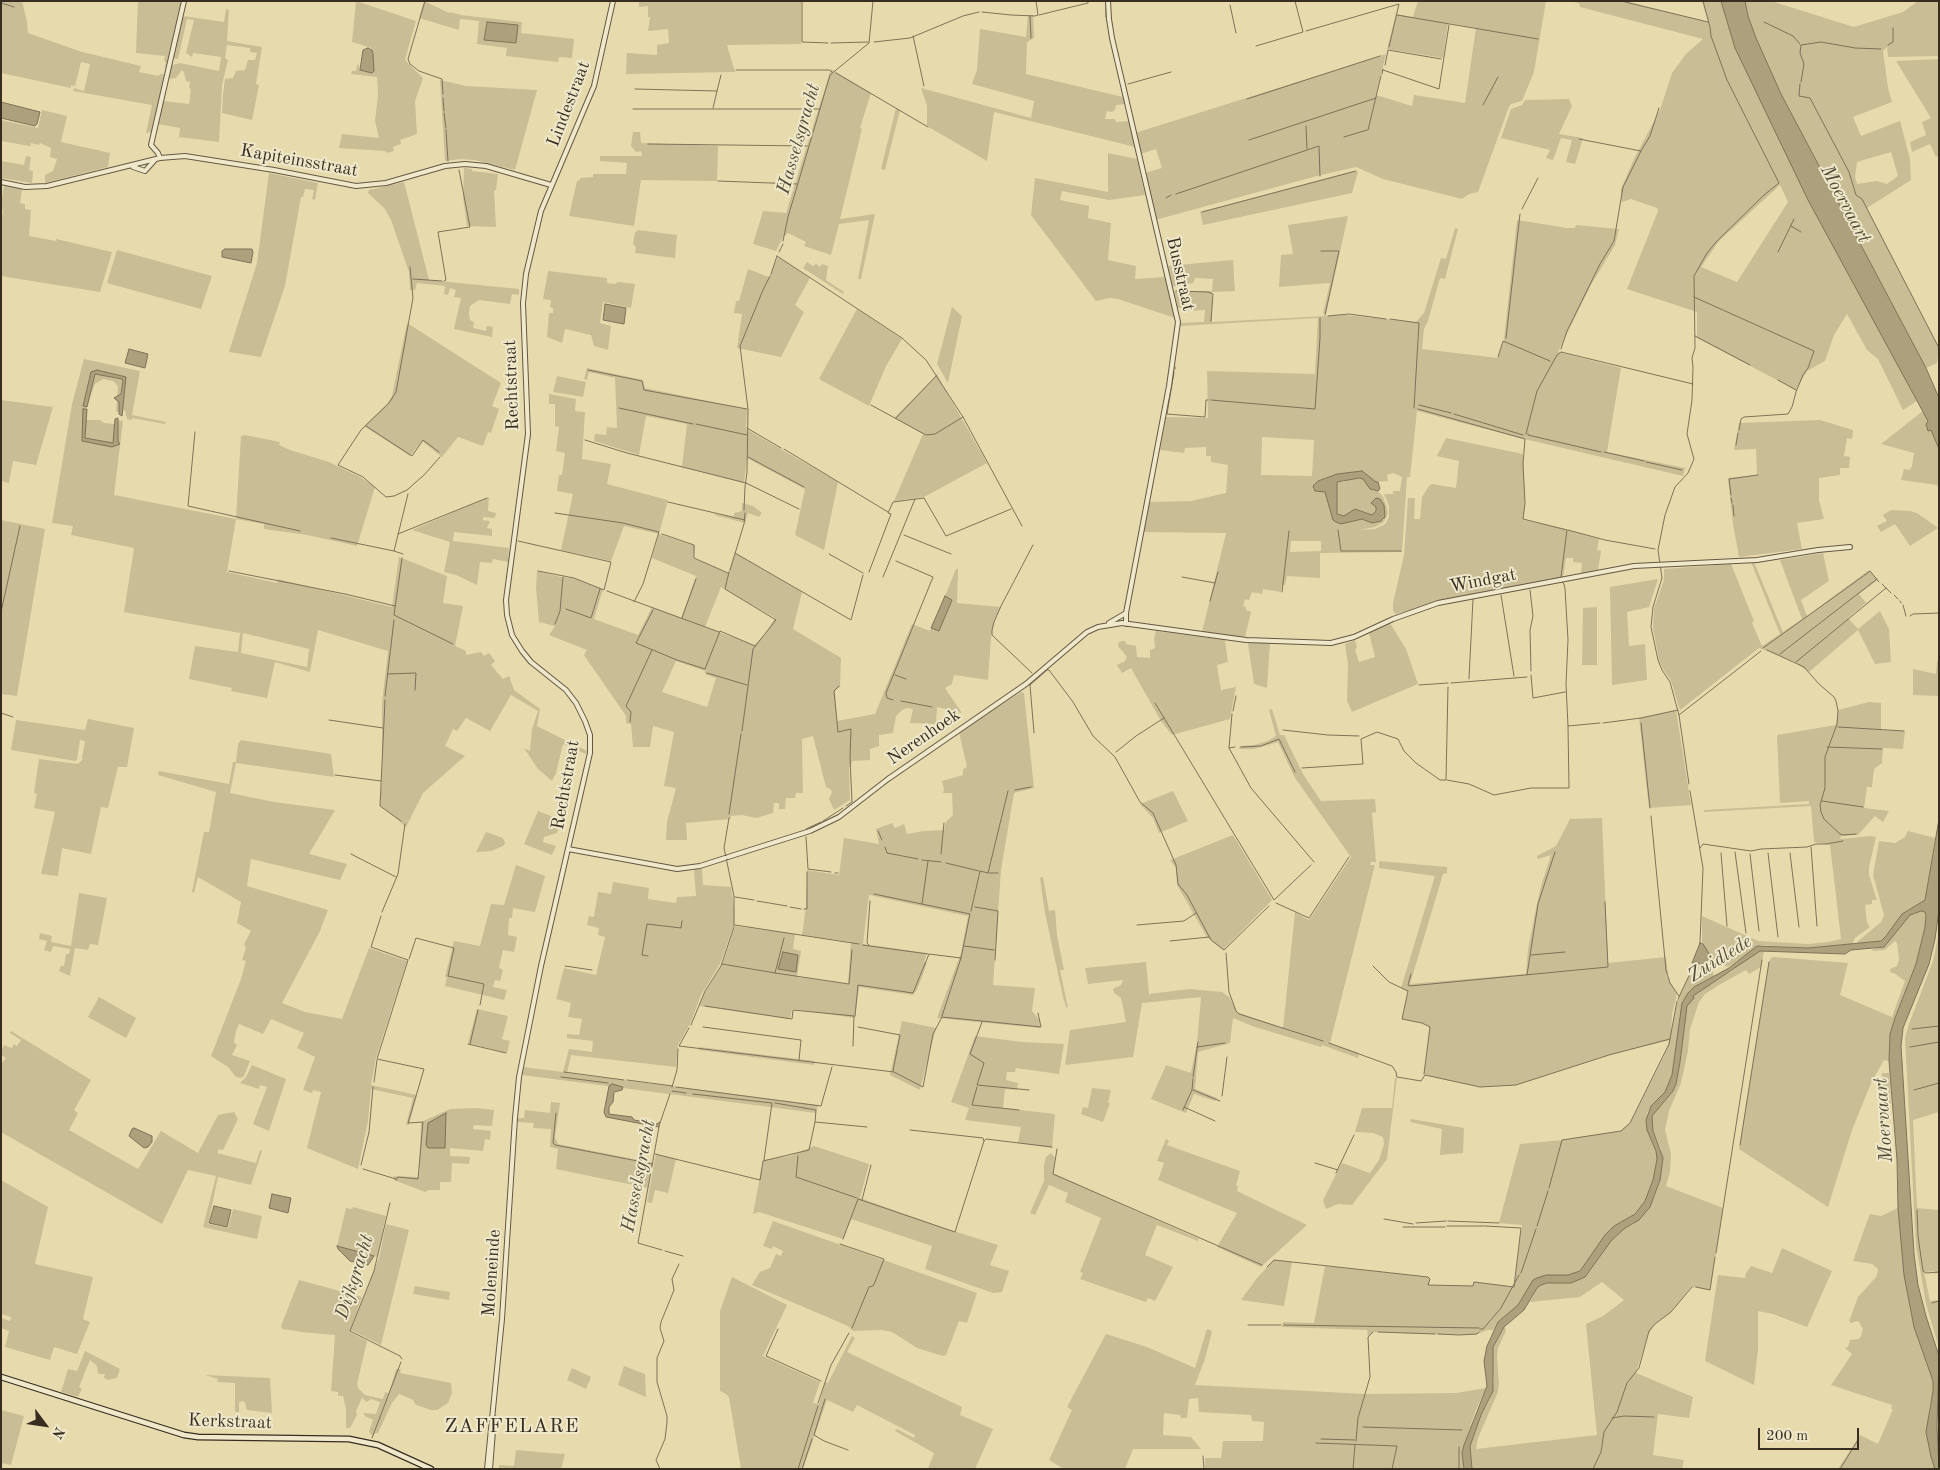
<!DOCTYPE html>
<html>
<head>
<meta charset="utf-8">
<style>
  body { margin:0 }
  #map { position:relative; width:1940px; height:1470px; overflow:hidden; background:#e7dbad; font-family:"Old Standard TT",serif }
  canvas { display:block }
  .frame { position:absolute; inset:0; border:2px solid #382d21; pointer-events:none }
  .north { position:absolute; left:20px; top:1400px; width:50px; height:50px; -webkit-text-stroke:4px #efe8ca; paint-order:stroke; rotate:121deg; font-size:14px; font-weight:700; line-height:20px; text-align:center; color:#382d21 }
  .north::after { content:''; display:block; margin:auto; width:18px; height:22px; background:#382d21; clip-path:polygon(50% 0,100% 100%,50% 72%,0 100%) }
  .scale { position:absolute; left:1758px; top:1428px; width:101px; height:22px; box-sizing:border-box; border:2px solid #382d21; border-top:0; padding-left:6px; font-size:15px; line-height:18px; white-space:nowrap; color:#382d21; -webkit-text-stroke:4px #efe8ca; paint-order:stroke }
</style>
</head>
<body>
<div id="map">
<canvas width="1940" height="1470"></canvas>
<div class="frame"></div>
<div class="north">N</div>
<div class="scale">200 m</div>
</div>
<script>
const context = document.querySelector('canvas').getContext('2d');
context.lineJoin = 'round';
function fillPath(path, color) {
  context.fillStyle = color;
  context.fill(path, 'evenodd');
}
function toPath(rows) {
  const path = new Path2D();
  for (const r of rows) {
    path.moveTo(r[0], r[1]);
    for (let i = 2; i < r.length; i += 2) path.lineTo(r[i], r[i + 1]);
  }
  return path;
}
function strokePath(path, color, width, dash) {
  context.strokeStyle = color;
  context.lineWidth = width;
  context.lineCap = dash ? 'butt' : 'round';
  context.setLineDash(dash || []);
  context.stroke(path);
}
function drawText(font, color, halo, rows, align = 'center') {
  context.font = font + ' "Old Standard TT",serif';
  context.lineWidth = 4;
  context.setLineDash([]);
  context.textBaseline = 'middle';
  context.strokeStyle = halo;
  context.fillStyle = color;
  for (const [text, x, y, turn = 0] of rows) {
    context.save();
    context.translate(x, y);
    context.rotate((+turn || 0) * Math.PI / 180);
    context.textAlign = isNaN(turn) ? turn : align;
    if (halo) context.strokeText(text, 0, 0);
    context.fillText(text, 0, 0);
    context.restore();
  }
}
const green = toPath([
  [1,1,22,1,27,21,28,33,82,52,141,66,139,72,159,76,160,74,166,75,151,132,146,133,152,105,73,91,74,88,84,91,90,64,81,62,75,86,71,85,71,88,1,73],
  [138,1,181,1,167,68,165,67,166,62,164,61,165,56,136,53],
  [356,1,416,21,405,60,423,78,415,101,417,134,400,140,401,144,393,147,394,151,387,153,385,151,339,148,342,134,379,138,375,121,378,95,377,77,351,74,352,71,356,71,358,63,360,70,371,50,372,48,352,42],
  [424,1,449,13,450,12,461,15,522,22,521,33,574,39,572,58,559,57,558,62,506,56,507,48,477,44,479,21,460,19,459,30,419,18],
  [487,22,518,25,515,43,484,40],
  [639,1,801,1,801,44,727,45,735,72,626,74,627,53,657,55,657,45,669,43,668,29,648,31,650,17,648,17,648,6,639,7],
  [1418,1,1546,1,1534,72,1522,101,1511,104,1509,107,1478,192,1469,194,1462,199,1383,179,1356,167,1317,176,1155,220,1145,173,1162,168,1156,149,1140,154,1135,133,1386,54,1376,95,1412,106,1414,95,1465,103,1476,28,1448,23,1443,58,1387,49,1396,14,1413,17],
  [1567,1,1625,1,1708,22,1702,1,1721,1,1735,48,1917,401,1903,410,1878,359,1867,350,1847,314,1834,335,1825,361,1807,371,1796,390,1697,338,1697,312,1627,289,1658,211,1657,208,1631,199,1622,202,1621,200,1621,189,1635,157,1660,110,1672,73,1686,54,1703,39,1580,7,1579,3],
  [1780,185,1788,202,1737,282,1701,267,1719,241],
  [1745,1,1771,1,1854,27,1903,12,1918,1,1939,1,1939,56,1888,57,1887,47,1883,51,1888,88,1892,102,1853,117,1861,136,1900,121,1910,159,1911,180,1867,208,1939,348,1937,363,1926,368,1781,94,1756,38,1748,16],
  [1891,152,1898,176,1887,184,1877,181,1857,184,1855,177,1857,162],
  [226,9,229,10,227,41,262,47,256,84,259,85,252,120,222,113,223,94,225,79,233,78,236,71,245,70,248,60,255,60,257,53,250,52,250,48,227,45,225,58,228,60,227,64,222,85,219,142,179,137,180,128,158,124,164,101,189,104,191,89,189,88,190,82,186,81,184,72,182,70,176,78,168,79,172,65,180,63,219,71,221,57,193,53,192,57,186,53,194,20,187,19,178,59,173,58,183,16,224,22],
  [1028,15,1033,15,1034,38,1027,42,1026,74,1123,97,1125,104,1116,105,1115,110,1112,112,1107,111,1105,119,1115,119,1116,122,1129,121,1135,147,994,112,987,161,927,126,927,106,921,88,1031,118,1034,101,972,84,977,70,980,29,1026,37],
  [1939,59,1939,155,1936,157,1930,144,1912,152,1910,142,1926,135,1922,122,1931,118,1896,61],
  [831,69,871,93,860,128,862,129,840,219,875,214,861,279,858,279,869,220,839,224,831,255,804,246,806,242,788,233,783,237,776,251,753,244,763,211,786,213],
  [440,80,466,86,537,90,515,170,474,160,461,159,445,161],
  [1569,99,1572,106,1559,134,1583,138,1575,164,1566,162,1572,140,1561,138,1553,160,1546,158,1550,150,1501,138,1511,109,1522,105,1525,100],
  [896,108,900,110,885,170,881,169],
  [42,110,67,116,61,142,110,153,108,167,45,183,45,175,53,171,57,159,50,157,51,148,40,143,39,145,31,143,30,146,1,141,1,120,38,128],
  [633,132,640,132,641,143,718,146,717,181,641,180,634,226,569,216,577,181,580,180,580,178,593,177,593,174,626,174,627,163,600,161,600,156,642,156,641,151,636,152,631,146],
  [1108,153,1137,159,1145,195,1109,200,1062,191,1060,200,1089,206,1088,218,1111,223,1108,260,1136,266,1135,279,1165,277,1175,318,1118,299,1110,298,1096,301,1031,215,1035,178,1108,192],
  [26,156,31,157,29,170,33,171,32,183,1,178,1,161,24,165],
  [464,168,472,169,472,171,498,174,496,190,494,191,496,227,467,226,463,197],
  [1353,171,1358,172,1352,193,1203,225,1200,212],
  [269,173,318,183,315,200,312,199,314,190,305,189,303,197,301,197,285,286,261,357,229,352,257,263],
  [404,182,429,280,519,289,519,295,512,294,510,304,479,300,470,306,469,314,470,320,474,322,473,328,486,331,487,326,493,327,492,337,454,329,461,298,454,297,456,290,450,288,448,295,444,294,445,286,417,283,415,290,410,290,409,272,391,220,385,209,368,193,369,190],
  [4,185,22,189,20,203,25,204,25,209,31,210,29,236,56,241,56,239,112,252,100,292,1,276,1,225,3,210,1,209,1,205],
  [1348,216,1326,314,1323,313,1330,283,1279,287,1281,255,1293,254,1288,225],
  [1517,220,1567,228,1575,228,1576,225,1619,229,1615,245,1591,285,1558,352,1621,368,1607,452,1685,468,1683,476,1520,438,1417,411,1410,477,1407,477,1402,552,1320,553,1320,578,1287,576,1285,585,1282,585,1281,592,1263,589,1262,594,1252,592,1249,600,1245,599,1243,606,1246,607,1246,610,1251,612,1245,637,1202,632,1226,533,1143,532,1149,502,1191,501,1226,493,1228,465,1211,462,1211,456,1206,456,1206,447,1185,448,1184,453,1160,450,1166,417,1208,418,1207,371,1315,374,1318,318,1179,326,1179,323,1204,322,1205,310,1188,311,1187,308,1177,308,1173,291,1212,291,1213,279,1195,278,1193,283,1171,287,1166,266,1233,260,1235,291,1212,292,1212,322,1345,315,1416,322,1424,313,1441,258,1446,259,1455,228,1458,229,1445,279,1440,278,1428,321,1424,329,1422,349,1498,358,1504,339],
  [1262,437,1314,440,1312,476,1261,475],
  [1362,471,1376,482,1388,481,1387,475,1393,473,1402,477,1400,491,1393,491,1393,494,1384,494,1389,506,1389,517,1385,524,1375,529,1359,530,1375,527,1384,522,1388,513,1387,508,1383,497,1378,491,1374,491,1363,479,1352,478,1344,482,1318,481,1337,474],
  [1380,499,1385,510,1384,520,1381,521,1362,519,1359,510,1372,515,1376,511,1376,507],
  [1291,541,1321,541,1321,551,1290,552],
  [638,230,677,235,675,258,635,253,636,247,633,244,635,233],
  [117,250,212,276,201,309,107,283],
  [778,257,810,278,795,305,804,312,781,357,737,348,742,314,734,313,736,301,739,301,748,269,769,277],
  [807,262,813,266,816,264,820,267,822,264,828,266,826,280,844,292,843,294,803,268],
  [548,271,607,278,607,283,616,284,617,282,635,284,631,308,603,302,600,323,611,326,608,350,594,346,591,335,565,329,562,343,547,337,549,313,553,313,553,308,550,307,551,300,543,299],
  [952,307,962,316,948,383,937,364],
  [857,309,902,339,886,366,869,406,819,379],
  [407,323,501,383,492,406,499,409,491,433,488,432,483,446,458,437,442,457,422,441,410,456,364,426,387,404,392,396],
  [84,359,140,371,132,415,166,422,165,424,132,418,132,420,127,419,125,410,118,412,116,411,118,387,116,384,113,381,103,379,95,384,86,408,85,420,100,420,104,423,114,424,115,420,123,421,114,495,236,519,241,436,245,435,280,442,279,445,290,450,329,462,360,477,375,487,357,546,307,535,264,529,264,524,236,519,227,572,277,583,278,579,392,607,399,557,447,576,443,603,463,606,455,646,466,651,466,655,481,652,484,656,489,653,495,661,491,665,503,679,509,676,514,690,540,709,537,726,587,751,586,754,563,744,556,773,552,781,538,769,524,748,530,751,532,729,538,711,511,695,490,731,466,718,457,731,453,729,445,746,465,756,423,793,406,827,380,805,382,777,382,703,388,651,318,630,310,672,275,662,267,698,231,691,232,688,189,679,195,646,238,652,240,633,124,612,134,548,71,535,73,526,52,523,72,404],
  [243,633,309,649,307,667,241,653],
  [587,368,643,380,645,388,747,409,746,429,838,482,824,550,795,535,805,489,747,458,744,483,682,467,687,424,646,416,639,455,594,441,595,434,606,435,607,427,617,428,615,378,589,372,587,380,584,379],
  [937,375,987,463,924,497,894,501,923,434,894,418],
  [557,376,586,382,583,397,553,392],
  [549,394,576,399,575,411,585,412,582,459,611,464,607,484,668,500,659,534,695,546,693,558,728,573,735,553,802,592,793,629,841,658,840,687,835,691,837,721,875,714,912,624,930,631,931,628,939,631,952,600,945,596,956,569,958,569,957,603,1001,607,995,619,991,638,988,680,954,675,952,684,945,688,962,713,937,707,936,724,910,723,913,709,907,708,902,710,896,716,893,733,879,735,879,746,870,749,870,760,852,761,851,766,849,767,850,800,834,810,829,799,832,792,830,789,826,787,813,736,802,739,803,793,796,793,795,798,786,798,785,809,779,809,779,803,774,803,773,813,756,818,742,815,731,816,730,819,686,823,687,840,666,840,667,822,676,788,664,786,674,732,653,726,650,747,633,747,631,724,626,723,626,716,584,655,587,650,549,635,555,626,539,622,536,588,537,571,561,577,572,578,603,589,594,619,638,635,652,607,681,618,696,576,652,558,659,534,624,526,611,561,561,550,573,494,557,491,559,475,562,475,565,453,556,451,559,427,555,426,555,404,549,404],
  [721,587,775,618,764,635,754,645,705,627],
  [676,661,705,671,705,674,716,678,707,707,662,692],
  [1,400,53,407,36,465,13,461,9,483,1,481],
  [1923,411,1929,421,1939,449,1939,490,1937,485,1901,480,1904,469,1910,470,1912,466,1914,453,1881,444],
  [1820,420,1853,430,1852,439,1847,438,1844,456,1850,457,1849,468,1840,468,1840,475,1819,478,1819,500,1824,519,1797,523,1802,549,1739,557,1733,524,1728,478,1757,475,1756,449,1734,450,1739,423],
  [1446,438,1523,454,1525,507,1523,520,1562,528,1599,539,1597,550,1601,551,1598,570,1581,574,1582,563,1573,562,1573,558,1566,558,1563,577,1445,600,1396,614,1393,611,1393,603,1404,555,1408,498,1415,498,1414,519,1420,519,1422,497,1429,486,1432,484,1456,488,1459,461,1437,456],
  [489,497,488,511,496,513,495,518,483,517,483,520,490,521,487,528,492,529,492,536,454,532,453,541,509,548,508,562,493,559,492,563,480,562,477,585,456,575,444,572,450,542,412,530],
  [742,503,753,506,762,513,759,517,748,513,745,523,714,515,715,514,734,517,734,513,742,511],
  [1891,510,1910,511,1917,513,1938,528,1910,546,1895,524,1881,532,1877,526,1887,521,1883,515],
  [1,520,45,529,17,696,1,694],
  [1823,553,1829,581,1801,600,1807,616,1869,570,1878,580,1859,594,1866,603,1848,618,1858,629,1880,611,1889,629,1891,662,1875,664,1858,630,1809,672,1793,661,1759,648,1680,710,1671,681,1663,669,1659,660,1653,628,1654,608,1664,580,1664,569,1731,564,1754,621,1752,623,1762,646,1780,634,1751,562,1754,562,1783,632,1802,619,1780,560],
  [1658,579,1649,607,1627,612,1629,646,1645,644,1647,680,1612,685,1610,587],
  [1597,607,1597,665,1582,665,1583,608],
  [1390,623,1406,649,1418,684,1352,712,1347,701,1348,664,1345,644,1355,640,1357,648,1355,649,1359,662,1375,657,1369,633],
  [1156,631,1225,640,1228,662,1217,665,1221,690,1236,687,1230,719,1172,735,1161,721,1131,668,1122,673,1117,665,1125,661,1127,657,1118,646,1119,642,1122,641,1125,641,1126,644,1136,646,1137,657,1150,658,1150,650,1155,648,1154,638],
  [1250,641,1270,643,1267,688,1254,684,1248,644],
  [1939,660,1939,696,1913,695,1913,669,1936,674,1937,661],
  [1021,692,1024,693,1034,788,1014,793,1001,870,993,985,1035,988,1032,1011,1039,1019,1040,1028,937,1018,961,953,968,916,869,895,863,944,927,953,924,962,927,963,917,990,913,995,859,987,855,1018,792,1009,790,1019,699,1006,705,992,722,965,735,926,795,934,793,949,801,951,797,977,848,984,851,942,802,935,806,906,807,870,839,875,844,838,879,844,876,829,892,823,895,828,904,824,907,834,924,831,944,830,946,822,953,815,952,793,943,793,944,789,942,781,963,775,963,769,967,767,959,732],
  [1869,702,1881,703,1881,730,1905,731,1903,749,1883,748,1882,763,1874,769,1872,787,1867,787,1864,808,1889,811,1883,822,1875,816,1858,835,1841,836,1840,839,1870,836,1876,837,1869,867,1869,875,1877,900,1872,900,1872,904,1865,905,1867,923,1870,927,1855,938,1851,946,1848,944,1808,948,1761,945,1728,967,1723,965,1713,960,1702,944,1702,916,1758,941,1808,944,1828,942,1841,939,1830,845,1814,842,1811,806,1704,812,1704,810,1809,804,1809,801,1780,803,1777,735,1836,725,1838,710],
  [1272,709,1280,735,1284,735,1303,774,1321,801,1375,799,1376,812,1372,813,1376,862,1371,862,1370,865,1375,865,1330,1043,1359,1053,1358,1058,1322,1045,1321,1047,1252,1026,1233,1018,1230,1043,1198,1052,1195,1089,1217,1098,1215,1101,1194,1094,1186,1113,1151,1099,1166,1065,1191,1073,1197,1043,1201,997,1142,1003,1133,1057,1065,1065,1070,1030,1126,1022,1121,998,1114,993,1113,989,1121,985,1123,980,1088,984,1085,968,1146,962,1149,994,1190,989,1222,992,1230,998,1237,1012,1283,1028,1295,912,1309,920,1351,857,1295,778,1278,742,1254,749,1239,749,1240,746,1254,745,1268,741,1276,736,1269,710],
  [1676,710,1691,805,1649,808,1639,718],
  [88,719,134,728,127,767,118,767,108,808,101,807,91,854,62,848,58,876,41,874,55,812,34,808,37,794,34,793,39,759,78,764,83,759,82,758,85,741,80,740,77,760,75,761,11,750,16,720,85,730],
  [241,740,331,754,334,777,236,763,230,793,274,802,335,810,309,854,347,864,340,880,251,859,247,886,328,910,320,931,282,1003,305,1012,342,1019,369,948,407,961,376,1058,371,1085,417,1095,409,1125,406,1125,413,1098,371,1089,368,1121,358,1169,307,1148,321,1092,313,1090,312,1093,303,1090,315,1057,297,1048,304,1033,271,1019,263,1034,239,1024,236,1031,234,1043,237,1045,232,1055,250,1061,244,1076,241,1078,236,1077,228,1067,211,1056,241,979,246,961,242,960,246,948,244,944,251,931,237,923,241,902,198,877,194,893,192,892,204,832,209,832,216,792,158,775,159,771,229,784,233,762,236,762,238,744],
  [1173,791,1188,821,1159,833,1153,818,1140,804],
  [538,811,561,820,557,833,544,837,543,842,556,846,552,855,524,844],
  [1602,818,1608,963,1666,957,1668,974,1666,975,1677,994,1672,1014,1671,1032,1678,999,1696,960,1697,964,1699,962,1711,961,1716,967,1712,970,1714,976,1694,987,1688,993,1672,1075,1665,1092,1651,1106,1647,1113,1650,1137,1656,1151,1657,1159,1653,1180,1645,1201,1634,1214,1614,1226,1605,1235,1580,1271,1568,1275,1560,1276,1527,1290,1518,1305,1498,1322,1493,1330,1488,1330,1477,1334,1459,1335,1373,1332,1368,1337,1367,1330,1282,1327,1283,1322,1314,1323,1325,1266,1428,1277,1430,1279,1429,1285,1473,1286,1474,1282,1514,1287,1522,1225,1499,1223,1520,1144,1562,1140,1620,1131,1630,1123,1664,1056,1670,1040,1609,1055,1516,1085,1480,1087,1425,1075,1424,1073,1430,1027,1422,1023,1402,1019,1408,992,1401,988,1435,876,1379,868,1379,861,1447,867,1447,873,1443,874,1410,984,1526,974,1528,949,1535,913,1541,886,1551,855,1538,859,1537,856,1556,846,1570,819],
  [1908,831,1935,838,1925,900,1902,914,1886,936,1879,942,1856,945,1857,942,1881,922,1884,915,1873,875,1879,841,1895,843,1905,837],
  [486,832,503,838,505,843,503,846,491,851,476,852],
  [1233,835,1272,900,1223,950,1207,937,1177,885,1176,868,1170,860],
  [516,865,545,876,535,912,513,908,512,918,509,918,508,935,517,937,514,952,503,950,499,968,503,970,500,981,495,980,493,987,507,990,504,1000,445,986,447,977,445,977,454,941,480,946,491,904,504,905],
  [702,869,703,885,731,887,735,913,734,925,720,964,701,995,691,1022,678,1045,676,1067,571,1055,567,1073,818,1105,816,1113,522,1075,523,1067,563,1072,569,1049,592,1052,593,1041,567,1038,567,1034,579,1035,582,1019,568,1017,571,1003,556,999,564,968,596,975,605,937,598,935,599,928,587,925,589,916,594,917,598,892,611,894,613,882,649,888,648,899,676,903,677,897,696,896,694,870],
  [1043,877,1049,911,1055,910,1057,935,1064,970,1060,970,1068,1008,1066,1007,1063,997,1045,913,1040,878],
  [79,893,107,898,98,945,90,944,88,950,75,948,70,976,59,971,61,966,64,966,66,954,69,954,70,949,53,946,51,952,44,950,47,941,39,939,40,933,52,936,51,942,71,946],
  [1921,911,1925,912,1926,916,1925,927,1916,964,1895,1018,1890,1034,1889,1061,1884,1060,1871,1083,1852,1130,1828,1207,1739,1149,1769,962,1771,958,1774,957,1848,963,1840,995,1892,1017,1905,981,1894,973,1891,973,1890,969,1897,966,1899,959,1897,943,1895,941,1885,950,1872,951,1873,949,1884,946,1906,920,1910,915],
  [1939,932,1939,1112,1913,1120,1917,1208,1939,1210,1939,1273,1935,1274,1935,1271,1924,1272,1930,1301,1939,1300,1939,1348,1926,1304,1916,1246,1905,1038,1909,1024,1933,961],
  [1760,951,1764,951,1761,967,1749,974,1746,970,1719,985,1705,994,1699,1002,1690,1029,1688,1051,1681,1083,1669,1111,1665,1130,1671,1154,1670,1172,1666,1186,1723,1208,1710,1290,1691,1287,1671,1312,1655,1324,1648,1335,1636,1373,1693,1397,1689,1418,1658,1414,1653,1455,1684,1460,1682,1469,1472,1469,1470,1446,1481,1415,1490,1399,1494,1383,1492,1357,1493,1347,1504,1327,1506,1329,1505,1333,1498,1348,1497,1357,1499,1384,1498,1392,1478,1438,1476,1449,1597,1435,1586,1324,1603,1316,1624,1300,1602,1282,1580,1297,1530,1302,1537,1288,1541,1285,1547,1283,1571,1283,1585,1277,1611,1241,1625,1228,1633,1224,1650,1207,1659,1184,1661,1149,1653,1131,1652,1116,1673,1091,1676,1084,1680,1062,1687,1006,1693,996,1700,990,1732,971,1753,954],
  [99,997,136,1018,126,1038,88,1017],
  [477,1009,508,1016,502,1039,510,1041,507,1053,468,1043],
  [902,1021,936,1028,920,1090,890,1075],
  [11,1031,91,1080,74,1110,78,1113,69,1130,138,1169,161,1131,198,1153,218,1115,234,1112,238,1119,223,1150,219,1149,217,1153,256,1163,260,1150,262,1151,251,1185,218,1177,208,1224,228,1228,233,1209,262,1216,257,1239,203,1227,216,1176,188,1170,162,1224,1,1132,1,1064,6,1058,1,1055,1,1051,4,1045,12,1048,14,1044,17,1046,21,1040,10,1033],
  [975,1036,1022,1042,1064,1044,1059,1074,1016,1068,1015,1072,1007,1072,1006,1080,1018,1083,1017,1090,1005,1089,1003,1108,1055,1114,1052,1148,1018,1143,1021,1127,965,1120,969,1108,951,1102],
  [699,1047,815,1061,814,1065,699,1050],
  [252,1065,286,1079,269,1131,253,1124,267,1087,260,1085,259,1089,240,1083,246,1077],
  [1882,1073,1889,1073,1891,1104,1887,1103,1880,1088],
  [1397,1077,1387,1159,1352,1205,1338,1204,1326,1209,1323,1201,1325,1196,1342,1163,1370,1173,1379,1160,1384,1144,1383,1137,1373,1133,1355,1132,1362,1108,1392,1108,1395,1078],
  [1092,1088,1111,1090,1108,1103,1110,1103,1103,1122,1081,1114,1083,1107,1088,1108],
  [551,1102,560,1103,555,1137,558,1144,653,1163,648,1188,556,1169,558,1149,550,1147,551,1129,533,1128,534,1123,517,1122,518,1118,524,1118,525,1110,550,1113],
  [477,1108,494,1110,492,1126,475,1125,473,1126,473,1129,491,1131,490,1140,485,1139,483,1151,450,1148,450,1156,470,1157,469,1164,452,1163,451,1182,440,1182,440,1190,429,1190,425,1192,394,1180,393,1178,395,1176,419,1177,421,1122,450,1109],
  [1411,1119,1464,1128,1463,1153,1440,1155,1442,1129,1410,1122],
  [1166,1139,1169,1141,1167,1145,1240,1171,1236,1186,1238,1186,1237,1191,1307,1225,1261,1267,1217,1247,1237,1213,1158,1180,1164,1163,1157,1161],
  [814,1146,869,1164,860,1198,944,1228,998,1245,990,1265,1009,1271,1002,1292,993,1293,925,1269,932,1246,851,1219,843,1239,759,1212,753,1214,763,1160,790,1156],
  [1051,1153,1055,1158,1053,1173,1199,1239,1198,1241,1157,1225,1145,1255,1173,1267,1155,1301,1148,1298,1146,1302,1080,1279,1083,1273,1080,1272,1101,1218,1065,1202,1068,1193,1049,1185,1035,1215,1030,1213,1044,1181,1044,1165,1046,1157],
  [656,1154,676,1159,668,1193,655,1190,652,1203,647,1202],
  [1,1180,48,1207,35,1264,93,1277,83,1319,90,1322,77,1354,54,1347,50,1360,5,1347,9,1331,1,1328,1,1318,10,1321,11,1317,1,1314],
  [353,1207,386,1216,377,1257,337,1246,346,1208,352,1209],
  [1898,1208,1904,1275,1914,1327,1933,1381,1933,1391,1929,1410,1931,1457,1935,1469,1838,1469,1860,1435,1878,1444,1893,1409,1891,1409,1892,1405,1831,1385,1852,1354,1845,1348,1848,1347,1850,1340,1859,1339,1861,1336,1863,1329,1859,1322,1857,1321,1851,1323,1849,1321,1858,1297,1876,1277,1878,1271,1877,1268,1872,1264,1853,1261,1865,1227,1870,1214,1881,1216],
  [773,1221,977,1293,967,1323,959,1321,946,1355,943,1356,917,1348,892,1332,881,1330,853,1331,848,1326,752,1285,760,1272,770,1268,776,1254,781,1256,783,1251,773,1246,772,1249,763,1246],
  [386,1224,409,1230,381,1345,351,1330,379,1258],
  [1782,1248,1832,1271,1807,1327,1773,1314,1758,1311,1758,1349,1754,1385,1705,1361,1718,1275,1745,1278,1746,1273,1751,1266,1772,1273],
  [1274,1260,1292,1262,1284,1306,1241,1300,1257,1278],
  [732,1277,787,1305,763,1356,820,1382,813,1403,819,1404,825,1382,828,1383,852,1336,855,1338,847,1352,962,1407,960,1415,993,1429,975,1469,928,1469,934,1453,895,1431,897,1429,914,1438,915,1435,857,1405,853,1412,827,1400,803,1469,741,1469,729,1397,726,1394,720,1391,720,1311],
  [299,1280,362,1297,350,1332,367,1341,357,1384,358,1388,365,1395,383,1399,385,1392,389,1393,396,1369,401,1369,400,1373,451,1383,452,1393,448,1403,437,1410,431,1410,416,1405,413,1400,399,1394,392,1403,378,1433,371,1435,369,1431,373,1420,365,1416,363,1413,376,1414,380,1402,371,1399,367,1402,362,1398,356,1411,357,1415,350,1428,346,1428,346,1409,343,1396,338,1396,338,1392,331,1391,335,1335,302,1332,282,1329,281,1326],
  [415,1286,450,1292,449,1300,413,1294],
  [1207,1329,1212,1331,1205,1359,1195,1385,1365,1394,1456,1393,1486,1388,1475,1412,1464,1445,1462,1453,1464,1469,1205,1469,1205,1458,1221,1458,1223,1441,1263,1441,1264,1422,1252,1421,1251,1415,1199,1412,1198,1398,1189,1399,1187,1418,1181,1418,1180,1415,1164,1413,1163,1435,1191,1437,1201,1449,1133,1449,1125,1469,1064,1469,1049,1460,1072,1410,1067,1407,1106,1334,1147,1347,1195,1368],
  [85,1351,120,1369,117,1378,108,1380,104,1378,105,1374,98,1374,97,1366,90,1360,79,1387,82,1389,78,1397,61,1392,68,1369,77,1371],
  [624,1366,645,1374,646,1397,618,1385],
  [572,1368,591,1377,586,1389,567,1380],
  [205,1375,270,1378,272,1413,247,1410,245,1403,243,1401,239,1402,239,1412,235,1412,235,1383,217,1382,218,1379],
  [1,1410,24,1416,11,1465,1,1463],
  [516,1450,549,1453,565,1454,561,1469,499,1469,499,1465,514,1466]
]);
const water = toPath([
  [1721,1,1745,1,1748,16,1756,38,1781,94,1926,368,1939,398,1939,449,1931,430,1928,431,1926,424,1928,421,1808,200,1735,48,1721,1],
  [487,22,518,25,516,43,484,40,487,22],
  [368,48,372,50,373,54,374,71,372,73,360,70,363,50,368,48],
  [1,102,40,112,37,124,35,126,1,118,1,102],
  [225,249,252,249,253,252,251,263,222,257,222,251,225,249],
  [605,304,626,308,624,324,603,320,605,304],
  [129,349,148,354,145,368,125,363,129,349],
  [97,370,126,377,122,416,119,414,119,402,114,398,121,394,123,381,122,379,95,374,87,407,83,406,91,372,97,370],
  [83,409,87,409,85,438,113,443,115,419,118,418,118,441,120,444,112,447,82,441,83,409],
  [1362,471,1376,482,1378,482,1380,489,1378,491,1370,489,1363,479,1359,478,1337,482,1337,514,1344,516,1355,509,1372,515,1376,511,1376,507,1371,503,1376,498,1380,499,1384,505,1385,517,1381,521,1372,523,1362,519,1341,524,1336,522,1333,520,1325,492,1315,491,1313,486,1318,481,1337,474,1362,471],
  [945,596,952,600,939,631,931,628,945,596],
  [1939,819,1939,910,1935,939,1929,964,1903,1028,1901,1046,1914,1254,1918,1285,1926,1316,1939,1356,1937,1427,1939,1469,1935,1469,1931,1457,1926,1432,1933,1391,1933,1381,1914,1327,1904,1275,1898,1208,1897,1160,1889,1061,1890,1034,1895,1018,1916,964,1925,927,1926,916,1925,912,1921,911,1910,915,1906,920,1884,947,1851,950,1845,954,1760,951,1693,996,1694,998,1687,1006,1680,1062,1676,1084,1673,1091,1652,1116,1653,1131,1663,1158,1660,1180,1650,1207,1639,1220,1625,1228,1611,1241,1585,1277,1571,1283,1547,1283,1541,1285,1537,1288,1524,1310,1504,1327,1493,1347,1493,1391,1481,1415,1470,1446,1472,1469,1464,1469,1462,1453,1464,1445,1487,1386,1484,1361,1487,1346,1498,1322,1518,1305,1533,1280,1537,1278,1546,1275,1568,1275,1580,1271,1605,1235,1614,1226,1635,1214,1645,1201,1653,1180,1657,1159,1656,1151,1647,1130,1646,1120,1651,1106,1665,1092,1672,1075,1682,1003,1688,993,1694,987,1729,968,1757,946,1808,948,1881,941,1886,936,1902,914,1925,900,1939,819],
  [1700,943,1703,944,1713,960,1710,963,1709,962,1702,966,1699,963,1692,963,1700,943],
  [783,952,798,955,796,972,778,969,783,952],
  [612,1084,623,1087,622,1090,614,1092,613,1102,609,1107,609,1114,632,1117,634,1120,657,1124,660,1122,659,1127,606,1117,604,1112,609,1086,612,1084],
  [446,1113,445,1148,428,1148,426,1145,428,1123,446,1113],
  [134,1128,152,1136,152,1142,148,1147,144,1148,129,1136,132,1129,134,1128],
  [272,1194,291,1198,288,1213,269,1208,272,1194],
  [214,1206,231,1210,227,1227,209,1223,214,1206],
  [337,1246,374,1256,368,1265,350,1261,338,1249,337,1246]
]);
const stream = toPath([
  [425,1,408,59,410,64,419,71,442,79,443,94],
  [802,1,802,42,828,43],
  [1621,1,1708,22],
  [1,3,14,7],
  [1106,3,1106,17],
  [1230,5,1236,33],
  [982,12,1011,15,1035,16,1038,15,1036,1],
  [1039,15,1088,3,1088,1],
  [1397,15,1538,39],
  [1030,16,1031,38],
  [1764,22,1793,36,1800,44],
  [1306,31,1399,4,1389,47],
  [913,36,924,86],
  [874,42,910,38,963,16,979,12],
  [831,43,868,42],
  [1888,45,1893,42,1893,28],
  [1256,46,1303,32,1295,1],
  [1385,65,1388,50,1441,59],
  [736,70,829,70,832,72],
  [1383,70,1439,89,1449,25],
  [836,73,928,127],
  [1382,74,1383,69],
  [1801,82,1804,64,1800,53,1801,45,1821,42,1855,48,1881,49],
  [1128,84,1171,72],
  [1800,84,1799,96,1810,98,1849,172,1856,195,1862,199,1939,348],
  [635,89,717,91,713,108],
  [717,91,721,75],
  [443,98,444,111],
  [1247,99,1380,56],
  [1483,105,1498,77],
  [633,109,820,109],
  [444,113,446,128],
  [1306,126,1307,149],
  [446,130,448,161],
  [1368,130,1381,76],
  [1344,137,1367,130],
  [1249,140,1376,98],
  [648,144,807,146],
  [1641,151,1650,136,1659,108],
  [718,181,797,184],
  [1176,194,1319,146,1320,176],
  [1166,198,1171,195],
  [1522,209,1538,178],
  [1202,212,1356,171],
  [1791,226,1801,232],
  [783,241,788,217,830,75,869,43,873,1],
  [1321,251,1339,251,1325,315],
  [779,252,783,244],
  [1778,252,1794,219],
  [777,256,902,338,926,360,963,417,1022,526],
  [410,267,413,298,396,392,389,403,361,430,338,465,363,477,386,497,394,496,407,490,424,475,440,457],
  [771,274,777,256],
  [413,279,442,281],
  [444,281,446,280,438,232,470,227,459,170],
  [1176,291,1208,292,1213,294,1211,321],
  [1694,297,1814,351,1808,368,1803,375,1796,392,1792,407,1788,414,1744,417,1741,419,1739,430],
  [1328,316,1349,314,1386,319],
  [1390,319,1419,323,1414,408],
  [1695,336,1750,365],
  [1506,338,1520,214],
  [1561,349,1567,331,1600,264,1614,241,1623,187,1641,151,1579,139],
  [1498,357,1503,341,1550,361],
  [1175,369,1175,367],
  [588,370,642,381,644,390,747,409],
  [1174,372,1167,414,1205,417,1206,400,1208,400],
  [1778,380,1796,390],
  [1211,400,1315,409,1320,338,1320,318],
  [871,405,926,435,935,434,963,417],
  [1419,405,1451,413],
  [619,408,693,424],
  [1418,409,1525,439,1523,464,1525,503,1523,519,1567,530,1561,577],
  [1454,414,1523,435],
  [896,418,937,375],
  [696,424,747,435],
  [366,426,412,456,423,440,439,452],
  [747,428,781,448],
  [195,432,188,506,300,531],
  [1526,434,1537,391,1557,355,1561,352,1693,384],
  [1528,434,1528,435,1601,452],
  [585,440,627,453,746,483],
  [1736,445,1738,433],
  [784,449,888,512],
  [1604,452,1644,461],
  [748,457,804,487],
  [1646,462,1682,470],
  [746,483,799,509],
  [1731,495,1729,479,1758,475],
  [1731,498,1732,503],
  [668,502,745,520],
  [1733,505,1734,516],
  [744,510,745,487,747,472,748,409,740,346,763,290,770,276],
  [555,513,623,523,659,532,643,584,634,602],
  [1338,530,1341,551,1401,551],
  [1568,530,1605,540,1655,549],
  [398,534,487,498],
  [662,534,694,545,694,558,728,573],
  [904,535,951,554],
  [331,538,394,551],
  [518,541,611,562,604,590,574,578,538,571],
  [735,553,851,620,863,575],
  [403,554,394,551,408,494],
  [829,554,863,573],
  [402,558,394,615,453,644],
  [730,570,744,524,745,513],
  [229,571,345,594,395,606],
  [729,572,725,589,776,620,753,649,742,731],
  [869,572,891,514,888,513,893,502,924,498,946,536,1011,509],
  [883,577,915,499],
  [1182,577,1215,583],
  [1562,582,1564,584,1565,589,1568,640,1566,684,1568,726,1600,723],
  [1882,584,1891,593],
  [1530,590,1533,616,1530,630,1531,671],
  [607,591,719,632],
  [1282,592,1289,531],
  [1501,595,1514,676],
  [1894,595,1898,599],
  [1210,601,1218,572],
  [1900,601,1901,603],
  [1903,605,1906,616],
  [566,609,591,618,600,589],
  [653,610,636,643,677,660,705,669,720,631,755,646],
  [1,612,20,526],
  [1910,616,1913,614,1939,613],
  [682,618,696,579],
  [555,624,560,611,563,577],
  [1763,648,1869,572,1870,571,1879,582],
  [1767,650,1804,667,1819,684,1834,697,1836,701,1838,711,1837,724,1825,757,1825,788,1820,805,1821,812,1824,819,1840,834,1843,835,1856,834],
  [1780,654,1877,579],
  [1796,662,1886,588],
  [707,673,747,685],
  [1032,673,992,635,992,630,994,622,1001,606,1033,545],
  [388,674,416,673,415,690],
  [895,675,906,679],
  [1531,675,1533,698,1565,692],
  [1469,679,1473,599],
  [1451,683,1527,677],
  [1419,685,1448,683],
  [839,686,834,691,838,732,851,729,850,758,852,802,846,806],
  [385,696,394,620],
  [385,700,380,806,401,821],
  [893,700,887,698,886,693,933,577,896,561],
  [901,701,932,707],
  [1155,703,1274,900,1311,865],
  [1233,711,1236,696],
  [1,713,13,717],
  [1679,715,1761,651],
  [329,720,383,728],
  [630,722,631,712,626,706,652,650],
  [1603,723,1641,718,1678,710],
  [1641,723,1650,808],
  [1838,727,1904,731],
  [1283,730,1328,735,1359,736],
  [1034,733,1030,685,1047,670,1049,670,1073,702,1093,736,1115,757,1140,802,1153,813,1176,865,1178,884,1187,895,1211,940,1224,950,1269,906],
  [1235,747,1229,748,1251,788,1314,862],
  [1241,747,1261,746,1279,739,1295,772],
  [1827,747,1882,749],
  [1229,748,1232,714],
  [1116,752,1136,736,1164,718],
  [1302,768,1363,764,1361,739,1377,732,1398,739,1404,751,1416,763,1440,780,1446,780,1448,687],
  [335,775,381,781],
  [1447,780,1469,784,1494,795,1531,788,1569,788,1568,726],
  [1689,784,1679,715,1670,682,1662,670,1658,660,1651,627,1653,607,1662,578,1658,550,1665,515,1675,487,1688,473,1694,459,1687,434,1692,400,1693,367,1692,358,1695,348,1694,276,1707,253,1717,241,1764,195,1779,183,1727,80,1711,36,1710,27,1703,1],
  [1015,790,1031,787],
  [1690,791,1703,868,1700,943],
  [1822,801,1863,807],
  [729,814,741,734],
  [1651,816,1666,970,1670,983,1679,996],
  [729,818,724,848,734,896,734,926],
  [823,821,843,808],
  [806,829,821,822],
  [878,831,882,840],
  [806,837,808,869,831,872],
  [885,847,887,853,918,859],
  [1811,847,1817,926],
  [1700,848,1703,844,1751,851,1761,849,1807,847,1816,844,1826,844,1843,841],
  [1735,852,1746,933],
  [1721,853,1727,926],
  [1768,853,1778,937],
  [1790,853,1799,927],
  [351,854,396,877],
  [941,854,944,823],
  [1750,854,1759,931],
  [922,860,941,862],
  [946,863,979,871],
  [835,873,838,873],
  [989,873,998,873],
  [874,894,970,914,961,958,942,1016],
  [735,897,754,900],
  [757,901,787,906],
  [870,901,867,943,870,946,928,954],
  [1276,903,1309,918,1349,857],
  [922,904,928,861],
  [790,907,801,909],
  [975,907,998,911,995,960],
  [804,909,807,909,807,872],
  [971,911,980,871,988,873,1008,791],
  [382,912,398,874,405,824],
  [381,916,371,947,408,960,377,1059,424,1069,408,1123,423,1122,418,1179,398,1177,396,1180],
  [735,925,859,944],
  [1137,925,1184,921,1196,913],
  [1170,941,1209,937],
  [863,945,869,946],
  [964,946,994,950],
  [1226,953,1229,992,1236,1011,1239,1014,1323,1041],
  [1531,955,1565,952],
  [648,956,642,955,647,924,681,928,682,921],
  [409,959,416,938,454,948,448,976,484,984,480,1005],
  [722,964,775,973,784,938],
  [565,966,592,970],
  [1373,966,1389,982,1408,991,1402,1019,1422,1023,1430,1027,1424,1074],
  [775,973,849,984,852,950],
  [1411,974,1408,985,1410,986,1608,967,1605,902],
  [1527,975,1538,904,1555,852],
  [1678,999,1696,961],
  [705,1006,792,1019,793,1010,854,1016,853,1046],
  [855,1016,858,985,913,993,929,954,961,958],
  [982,1022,970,1054,984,1063,977,1085,1029,1090],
  [691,1025,705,991,721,966,734,927],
  [703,1027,801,1040,799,1060],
  [858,1027,900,1035,893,1071],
  [689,1028,679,1046,894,1072,923,1087,933,1034,942,1017,1041,1027,1038,1013],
  [1912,1029,1939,1026],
  [1329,1043,1392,1066,1396,1072,1397,1077,1421,1081,1425,1075,1480,1087,1516,1085,1609,1055,1670,1039],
  [468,1044,506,1053],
  [470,1044,478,1010],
  [1197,1047,1225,1043],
  [1910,1047,1939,1042],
  [564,1072,624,1080],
  [561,1077,608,1083],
  [1193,1077,1198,1042],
  [627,1080,673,1086],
  [374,1082,377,1060],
  [672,1087,677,1070,678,1049],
  [676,1087,821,1106,832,1067],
  [977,1087,972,1105,1019,1110],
  [1193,1090,1220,1101],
  [1914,1090,1939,1083],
  [672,1091,686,1093],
  [693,1094,772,1103,764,1160],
  [1222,1096,1227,1057],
  [775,1103,816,1110,815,1122],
  [1184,1107,1215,1121],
  [1183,1110,1192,1090,1193,1079],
  [556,1113,553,1143,555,1145,653,1164],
  [660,1123,670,1094],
  [659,1127,638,1243,662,1250],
  [910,1130,983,1138,984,1141],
  [1740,1145,1769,962],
  [1057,1149,1053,1174,1262,1265],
  [655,1154,760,1180,763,1161,809,1150,815,1122,867,1127],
  [798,1156,796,1177,857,1198],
  [1315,1163,1338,1170],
  [361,1165,369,1132,373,1087],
  [363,1169,396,1179],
  [1336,1173,1354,1135],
  [1549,1188,1562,1140,1621,1131,1630,1123,1669,1044,1677,1001],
  [862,1200,871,1165],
  [390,1203,374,1271,350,1331,400,1356,402,1359],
  [1917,1210,1918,1236,1923,1271,1926,1273,1939,1272],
  [1384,1219,1413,1224],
  [1448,1221,1499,1223],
  [1416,1223,1446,1221],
  [1447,1226,1484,1226],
  [1537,1226,1548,1191],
  [1403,1227,1445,1227],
  [843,1239,858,1199,955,1232,984,1141,986,1139,1052,1147],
  [840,1244,884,1259,875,1282,873,1286,869,1287,852,1328],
  [665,1251,683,1256],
  [1716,1253,1762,960],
  [1267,1267,1274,1260,1428,1277,1430,1279,1428,1285,1473,1286,1474,1282,1514,1287,1521,1228,1485,1226],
  [1521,1273,1536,1229],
  [1696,1287,1710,1290,1715,1257],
  [1932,1303,1939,1301],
  [1248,1325,1281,1325],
  [1284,1325,1479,1328],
  [778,1329,766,1356,821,1381],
  [1480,1329,1483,1329,1501,1308,1519,1275],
  [1378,1332,1435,1334],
  [1438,1334,1459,1335,1477,1334,1479,1332],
  [825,1399,814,1435,824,1441,848,1450],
  [818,1403,831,1365,849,1333],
  [1612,1418,1624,1416,1654,1417],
  [1363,1427,1462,1430],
  [372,1438,401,1362],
  [1321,1439,1355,1440],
  [1356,1441,1358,1418,1370,1377,1368,1337,1373,1332],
  [1316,1443,1397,1446,1392,1469],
  [1459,1447,1459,1469],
  [1203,1456,1204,1469],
  [660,1469,656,1460,665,1439,667,1422,667,1416,657,1382,657,1358,664,1341,660,1328,661,1322,674,1290,672,1279,679,1264],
  [798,1469,818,1406],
  [802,1469,812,1439],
  [1353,1469,1355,1445],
  [1593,1469,1601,1452,1604,1432,1617,1412,1627,1383,1639,1368,1649,1331,1655,1324,1671,1312,1692,1287],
  [1840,1469,1858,1440]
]);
const tertiary = toPath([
  [1108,1,1109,19,1112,38,1178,322,1169,386,1126,613,1126,624],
  [160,158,158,153,151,145,184,1],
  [133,167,145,171,154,161],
  [1,182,25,187,47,186,160,158,185,156,274,170,356,186,386,183,445,166,465,164,486,166,551,185],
  [1109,623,1126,613],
  [568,849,677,869,700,866,725,858],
  [728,857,810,831,839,817,888,779,1026,684,1087,632,1098,627,1122,623,1246,640,1331,643,1354,637,1393,619,1438,603,1634,566,1757,560,1818,550,1850,547],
  [487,1469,502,1319,515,1118,519,1077,541,966,590,753,590,735,585,721,576,703,566,690,531,662,522,651,512,635,507,615,506,600,528,434,523,303,526,274,541,211,594,86,613,1],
  [490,1469,494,1418]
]);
const secondary = toPath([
  [1,1377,184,1435,198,1437,349,1439,378,1445,431,1469]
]);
const streetNames = [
  ["Lindestraat",569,104,-69],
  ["Kapiteinsstraat",299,161,10],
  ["Busstraat",1180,274,77],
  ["Rechtstraat",512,385,-92],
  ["Windgat",1483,581,-11],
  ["Nerenhoek",924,737,-35],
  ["Rechtstraat",566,785,-80],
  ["Moleneinde",492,1273,-86],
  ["Kerkstraat",230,1422,2]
];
const waterNames = [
  ["Hasselsgracht",799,139,-74],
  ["Moervaart",1845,204,62],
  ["Zuidlede",1720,959,-32],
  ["Moervaart",1884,1120,-94],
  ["Hasselsgracht",639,1176,-79],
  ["Dijkgracht",355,1277,-72]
];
const quarterNames = [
  ["ZAFFELARE",512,1427]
];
fillPath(green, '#c9bd95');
fillPath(water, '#aca07d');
strokePath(water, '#7e7258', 1);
strokePath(stream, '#7e7258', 1);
strokePath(tertiary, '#645844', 6);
strokePath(secondary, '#382d21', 7);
strokePath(tertiary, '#efe8ca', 4);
strokePath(secondary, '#efe8ca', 4.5);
drawText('18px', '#382d21', '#efe8ca', streetNames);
drawText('italic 19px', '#554a38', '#efe8ca', waterNames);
context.letterSpacing = '1px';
drawText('20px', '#382d21', '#efe8ca', quarterNames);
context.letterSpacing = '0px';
</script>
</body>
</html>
